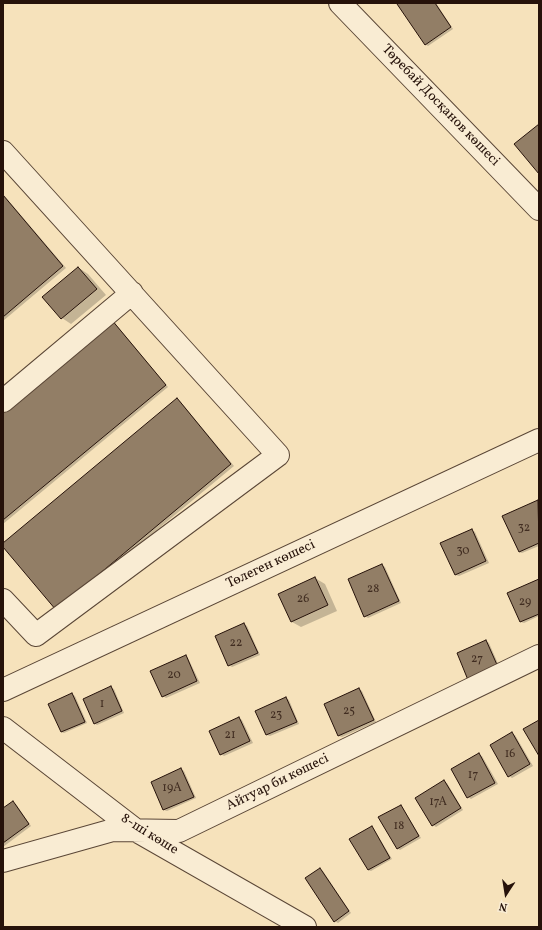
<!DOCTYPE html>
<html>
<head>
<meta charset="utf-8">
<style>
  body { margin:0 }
  #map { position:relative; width:542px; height:930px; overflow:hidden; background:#f6e2bb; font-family:Vollkorn,serif }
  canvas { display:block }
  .frame { position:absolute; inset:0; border:4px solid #26120a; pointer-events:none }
  .north { position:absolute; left:486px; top:874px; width:40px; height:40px; -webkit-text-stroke:3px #f9ecd3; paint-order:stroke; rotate:192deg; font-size:11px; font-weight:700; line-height:16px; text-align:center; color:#26120a }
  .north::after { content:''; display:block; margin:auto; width:14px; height:18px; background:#26120a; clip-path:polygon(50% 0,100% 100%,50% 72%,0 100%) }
</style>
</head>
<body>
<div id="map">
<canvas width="542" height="930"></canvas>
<div class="frame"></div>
<div class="north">N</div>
</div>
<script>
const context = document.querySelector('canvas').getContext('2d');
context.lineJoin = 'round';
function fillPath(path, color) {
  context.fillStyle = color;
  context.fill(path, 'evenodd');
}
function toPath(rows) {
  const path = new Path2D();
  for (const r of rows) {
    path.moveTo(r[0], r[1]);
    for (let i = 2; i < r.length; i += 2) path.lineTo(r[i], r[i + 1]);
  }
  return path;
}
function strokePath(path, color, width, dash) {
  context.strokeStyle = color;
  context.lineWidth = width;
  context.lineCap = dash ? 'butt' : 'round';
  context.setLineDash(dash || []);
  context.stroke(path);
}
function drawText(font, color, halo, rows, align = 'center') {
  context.font = font + ' Vollkorn,serif';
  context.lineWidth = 3;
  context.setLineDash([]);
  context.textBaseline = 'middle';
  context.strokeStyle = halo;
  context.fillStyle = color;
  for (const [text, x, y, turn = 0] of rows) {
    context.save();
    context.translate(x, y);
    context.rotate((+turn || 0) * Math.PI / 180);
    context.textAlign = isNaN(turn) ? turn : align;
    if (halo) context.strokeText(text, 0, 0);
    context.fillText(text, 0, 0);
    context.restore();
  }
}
const shadow = toPath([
  [400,3,436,3,453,29,428,46,425,44],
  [3,194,66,268,3,321],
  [79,268,88,274,106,295,71,324,62,318],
  [111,321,114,322,168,387,3,524,3,411],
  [177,400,180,401,234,466,59,611,3,544],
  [538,501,539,546,522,553,519,552,503,516],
  [472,530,475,532,489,563,459,576,456,575,442,543],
  [382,565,385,567,401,603,368,618,365,616],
  [315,578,325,584,337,611,301,627,292,622],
  [539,580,539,616,524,623,521,622],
  [244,624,247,626,260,655,232,667,229,665],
  [486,641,489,643,500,668,469,679],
  [186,656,188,658,200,683,166,698,163,696],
  [111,688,114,689,124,713,97,725,94,723],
  [359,689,362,691,376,722,342,737,339,736,325,704],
  [72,694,75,696,87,723,64,733,61,732],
  [286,698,289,700,299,724,270,736,267,735,257,711],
  [239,718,242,720,253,743,224,756,221,754],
  [512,734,515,735,533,766,512,778,509,776],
  [479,755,482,756,498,784,471,799,468,797],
  [181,769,184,771,196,798,167,811,164,810,152,782],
  [444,781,447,783,463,810,436,827,433,825],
  [13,803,16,804,31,826,3,847,3,810],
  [401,806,403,808,421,838,400,850,397,848],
  [372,827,374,829,392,859,371,871,368,870],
  [320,869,323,871,351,913,338,923,335,921]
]);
const building = toPath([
  [398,3,435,3,451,27,425,45,397,4,398,3],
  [539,124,539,174,514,144,539,124],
  [3,195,63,266,3,317,3,195],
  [78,267,97,289,61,319,42,297,78,267],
  [111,319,166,385,3,520,3,410,111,319],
  [177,398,231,464,56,610,3,547,3,543,177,398],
  [538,500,539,543,519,552,502,516,538,500],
  [472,529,486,561,455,575,440,543,472,529],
  [382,564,399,601,364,617,348,579,382,564],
  [315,577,328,605,291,622,278,594,315,577],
  [539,579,539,614,520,622,507,593,539,579],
  [244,623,258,653,228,666,215,636,244,623],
  [486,640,498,667,468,680,457,653,486,640],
  [186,655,197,681,162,697,150,671,186,655],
  [111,686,122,711,94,724,83,699,111,686],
  [359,688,374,720,338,736,324,704,359,688],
  [72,693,85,722,61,732,48,704,72,693],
  [286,697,297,722,266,735,255,711,286,697],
  [239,717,250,741,220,755,209,731,239,717],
  [539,720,539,756,523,729,539,720],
  [512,732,530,764,508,777,490,745,512,732],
  [479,753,495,783,467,798,451,769,479,753],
  [181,768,194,797,163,810,151,782,181,768],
  [444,780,461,808,432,826,415,798,444,780],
  [13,801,29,824,3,843,3,808,13,801],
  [401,805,419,836,397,849,378,817,401,805],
  [372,826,390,858,368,870,349,839,372,826],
  [320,868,349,911,334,922,305,878,320,868]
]);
const minor = toPath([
  [340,3,539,209],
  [3,152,278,455,36,635,3,600],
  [3,401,132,293],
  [3,690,539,440],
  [3,728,137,831,305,927],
  [3,861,113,830,179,831,539,656]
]);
const numberNames = [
  ["32",524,529],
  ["30",463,552],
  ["28",373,590],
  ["26",303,600],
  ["29",525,603],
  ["22",236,644],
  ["27",477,660],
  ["20",174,676],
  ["1",102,705],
  ["25",349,712],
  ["23",276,716],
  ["21",230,736],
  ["16",510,755],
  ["17",473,776],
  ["19А",172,789],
  ["17А",438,803],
  ["18",399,827]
];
const streetNames = [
  ["Төребай Досқанов көшесі",440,106,46],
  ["Төлеген көшесі",271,565,-25],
  ["Айтуар би көшесі",278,783,-26],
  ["8-шi көше",149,835,32]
];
fillPath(shadow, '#0003');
fillPath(building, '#927e66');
strokePath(building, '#26120a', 1);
strokePath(minor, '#5a4636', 24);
strokePath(minor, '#f9ecd3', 22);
drawText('12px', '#412d21', null, numberNames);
drawText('14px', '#26120a', '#f9ecd3', streetNames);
</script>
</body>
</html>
